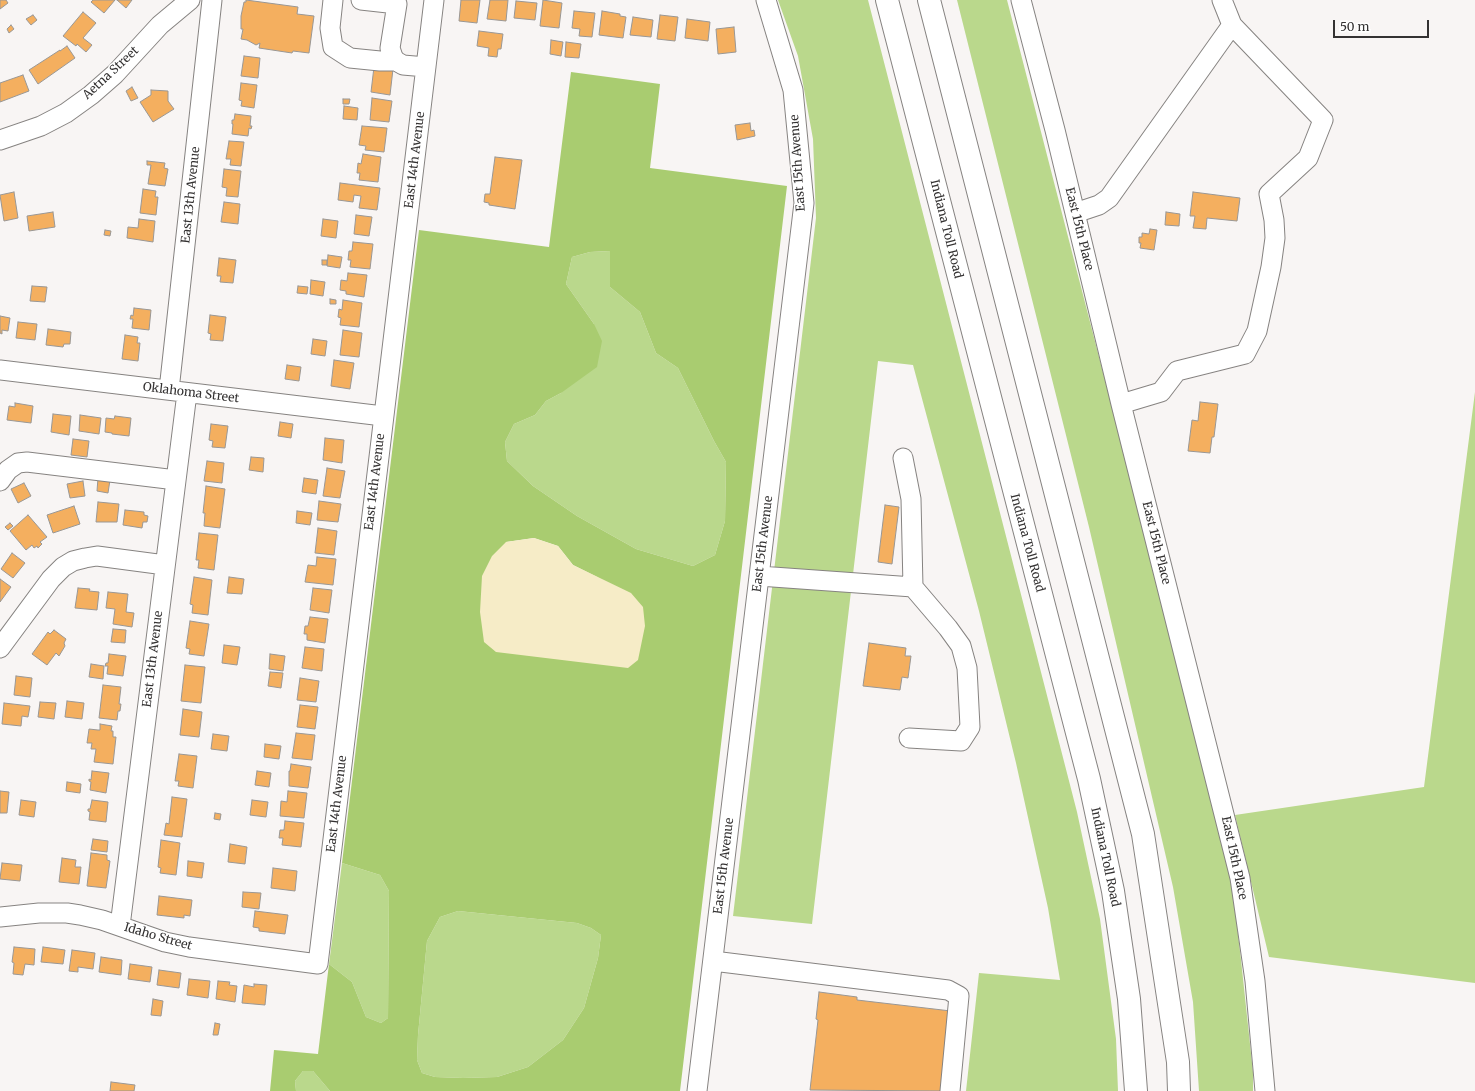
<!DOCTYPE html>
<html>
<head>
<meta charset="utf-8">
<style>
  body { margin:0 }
  #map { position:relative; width:1475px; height:1091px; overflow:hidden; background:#f8f5f4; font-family:Merriweather,serif }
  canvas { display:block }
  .scale { position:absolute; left:1333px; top:20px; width:96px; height:18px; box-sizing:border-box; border:2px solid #343232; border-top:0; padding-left:5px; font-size:12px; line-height:14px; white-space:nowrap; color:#343232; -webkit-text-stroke:3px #fff; paint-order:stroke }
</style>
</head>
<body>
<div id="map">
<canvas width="1475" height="1091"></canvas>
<div class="scale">50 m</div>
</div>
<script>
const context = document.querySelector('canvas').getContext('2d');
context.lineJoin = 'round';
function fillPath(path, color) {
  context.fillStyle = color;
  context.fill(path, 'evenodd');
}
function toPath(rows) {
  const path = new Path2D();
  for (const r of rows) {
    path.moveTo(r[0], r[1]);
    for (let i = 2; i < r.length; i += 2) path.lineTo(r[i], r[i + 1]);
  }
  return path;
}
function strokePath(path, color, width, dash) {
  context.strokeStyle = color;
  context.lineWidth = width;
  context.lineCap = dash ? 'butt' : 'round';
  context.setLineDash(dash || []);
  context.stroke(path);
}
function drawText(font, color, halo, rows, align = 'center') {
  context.font = font + ' Merriweather,serif';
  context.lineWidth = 3;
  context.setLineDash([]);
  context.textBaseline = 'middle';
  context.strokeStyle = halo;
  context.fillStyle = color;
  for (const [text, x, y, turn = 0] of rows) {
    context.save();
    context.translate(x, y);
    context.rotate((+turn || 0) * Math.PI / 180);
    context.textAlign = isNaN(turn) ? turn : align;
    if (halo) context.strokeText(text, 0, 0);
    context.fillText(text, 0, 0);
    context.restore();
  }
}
const green = toPath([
  [778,0,868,0,1077,812,1100,919,1116,1039,1118,1091,966,1091,979,973,1060,980,1048,908,1016,763,979,611,913,365,878,361,812,924,733,916,816,218,813,139,798,56],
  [957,0,1007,0,1230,865,1241,960,1253,1072,1253,1091,1199,1091,1193,1002,1173,887,1089,527],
  [610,251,610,287,640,312,656,353,678,368,714,441,726,462,725,521,715,555,693,566,636,549,577,516,533,486,507,461,505,442,514,424,535,415,546,401,561,393,594,324,566,284,572,257,590,252],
  [1475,392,1475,983,1269,957,1235,815,1424,787],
  [342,863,380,875,389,891,388,1018,381,1023,366,1017,352,982,329,964],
  [458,911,577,923,591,928,601,935,598,958,584,1008,563,1040,528,1067,497,1077,463,1078,435,1077,422,1073,417,1060,418,1035,427,941,440,917],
  [303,1071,313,1071,330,1091,296,1091,295,1081]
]);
const forest = toPath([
  [571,72,660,84,650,168,787,186,680,1091,330,1091,313,1071,303,1071,295,1081,296,1091,270,1091,274,1050,318,1054,329,964,352,982,366,1017,381,1023,388,1018,389,891,380,875,342,863,419,230,549,247],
  [610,251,610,287,640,312,656,353,678,368,714,441,726,462,725,521,715,555,693,566,636,549,577,516,533,486,507,461,505,442,514,424,535,415,546,401,561,393,597,367,602,341,594,324,566,284,572,257,590,252],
  [534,538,558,546,573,565,599,578,506,542],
  [458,911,577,923,591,928,601,935,598,958,584,1008,563,1040,528,1067,497,1077,463,1078,435,1077,422,1073,417,1060,418,1035,427,941,440,917]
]);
const sand = toPath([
  [534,538,558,546,573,565,631,593,643,607,645,626,638,660,628,668,496,652,484,642,480,612,482,576,492,556,506,542]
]);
const building = toPath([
  [0,0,6,0,8,3,0,9,0,0],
  [93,0,115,0,104,13,91,2,93,0],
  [117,0,132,0,126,8,117,0],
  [246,0,298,7,297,14,314,16,309,53,293,51,292,53,259,48,260,43,256,45,247,40,241,39,243,29,241,29,241,16,244,2,246,2,246,0],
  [461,0,480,0,477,23,459,21,461,0],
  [490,0,508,0,506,21,487,19,490,0],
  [543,0,562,3,559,28,540,26,543,0],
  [516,1,537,3,535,20,514,18,516,1],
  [574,11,595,13,592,37,579,36,580,29,572,28,574,11],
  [602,11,620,14,620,16,626,17,623,38,599,35,602,11],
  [83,12,96,23,83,38,92,45,86,52,77,44,76,46,63,36,83,12],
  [33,15,37,20,31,25,26,19,33,15],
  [660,15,678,17,675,41,657,39,660,15],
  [633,17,653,20,651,37,630,35,633,17],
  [687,19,710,22,708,41,685,38,687,19],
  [11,25,14,29,9,33,7,29,11,25],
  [734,27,736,52,718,54,716,29,734,27],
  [479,31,503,34,501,49,498,49,497,57,488,56,489,48,477,46,479,31],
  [551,40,563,42,561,56,550,54,551,40],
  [566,42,581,44,579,58,565,57,566,42],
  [67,46,75,58,38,84,29,70,60,50,60,51,67,46],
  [244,56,260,58,258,78,241,76,244,56],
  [374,67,393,69,390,95,371,92,374,67],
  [23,75,29,91,0,102,0,83,23,75],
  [241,83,257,85,254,108,241,106,242,101,239,100,241,83],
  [132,87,138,98,131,101,126,91,132,87],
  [151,90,168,91,168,101,174,109,153,122,140,102,151,95,151,90],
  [372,98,392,101,389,122,370,120,372,98],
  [343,99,350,99,349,104,343,104,343,99],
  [344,106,358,108,357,120,343,119,344,106],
  [235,114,251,116,250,126,252,126,251,129,249,128,248,136,232,134,233,124,232,124,232,120,234,120,235,114],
  [750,123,751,131,754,130,755,136,737,140,735,125,750,123],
  [362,126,387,128,384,152,365,150,366,146,359,145,362,126],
  [229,141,244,142,241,166,230,165,231,159,226,159,229,141],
  [363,154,381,157,378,182,359,180,360,173,357,173,358,163,361,164,363,154],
  [495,157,522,160,515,209,489,205,489,203,484,202,485,194,490,194,495,157],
  [147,161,165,163,164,168,168,169,165,186,148,184,151,165,147,165,147,161],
  [224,169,241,171,238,197,226,196,227,188,222,187,224,169],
  [340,183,380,188,377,210,359,208,361,196,354,195,353,202,338,200,340,183],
  [143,189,156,191,155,197,158,197,156,215,140,213,143,189],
  [14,192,18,218,4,221,0,195,14,192],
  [1193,192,1240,198,1237,221,1207,218,1206,229,1193,228,1195,216,1190,216,1193,192],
  [224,202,240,204,238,224,221,222,224,202],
  [53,212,55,227,29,231,27,216,53,212],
  [1166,212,1180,214,1179,226,1165,225,1166,212],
  [356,215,372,217,369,236,354,234,356,215],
  [139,219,155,221,153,242,127,238,128,227,138,228,139,219],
  [323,219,338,221,336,238,321,236,323,219],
  [1150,229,1157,230,1154,250,1140,248,1141,243,1139,243,1139,237,1142,237,1142,233,1149,234,1150,229],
  [105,230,111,231,110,236,104,235,105,230],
  [353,242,373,244,370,269,350,267,351,260,348,260,349,251,352,251,353,242],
  [328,255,342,257,340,268,327,266,328,255],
  [219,258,236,260,233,283,220,282,221,276,217,276,219,258],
  [322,260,327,260,327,265,322,265,322,260],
  [348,273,367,275,364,297,346,294,346,291,340,290,341,280,347,281,348,273],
  [311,280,325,282,323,296,310,294,311,280],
  [32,286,47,287,45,302,30,301,32,286],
  [298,286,308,287,307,294,297,293,298,286],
  [330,299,336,300,336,304,330,304,330,299],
  [343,300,362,303,359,327,340,325,341,318,338,317,339,309,342,310,343,300],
  [134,308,151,310,149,330,132,328,133,319,130,319,131,315,133,316,134,308],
  [210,315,226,317,223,341,210,340,211,334,208,333,210,315],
  [0,316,10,318,8,331,2,330,2,334,0,333,0,316],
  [18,322,37,324,35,340,16,338,18,322],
  [48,329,71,332,70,344,64,344,63,347,46,345,48,329],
  [343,330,362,333,359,357,340,355,343,330],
  [125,335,138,337,137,343,140,343,138,361,122,359,125,335],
  [313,339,327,341,325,356,311,354,313,339],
  [334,360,354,363,350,389,331,386,334,360],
  [287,365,301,367,299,381,285,379,287,365],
  [1200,402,1218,404,1214,437,1212,437,1210,453,1188,451,1192,420,1198,421,1200,402],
  [15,403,33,406,31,423,7,420,9,406,15,407,15,403],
  [53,414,71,416,69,435,51,432,53,414],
  [80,415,101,418,99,434,79,431,80,415],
  [115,416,131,418,129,436,112,434,112,433,105,432,106,418,114,419,115,416],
  [280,422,293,424,291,438,278,436,280,422],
  [211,424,228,426,225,448,212,447,213,441,209,440,211,424],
  [325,438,344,440,342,463,323,460,325,438],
  [73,439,89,441,87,457,71,455,73,439],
  [251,457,264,458,263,472,249,470,251,457],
  [207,461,224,463,222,483,204,481,207,461],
  [327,468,345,471,340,498,323,496,327,468],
  [98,478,110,480,108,493,97,491,98,478],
  [304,478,318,480,316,494,302,492,304,478],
  [83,481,85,496,70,498,67,484,83,481],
  [24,483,31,496,18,503,11,489,24,483],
  [206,486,225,489,220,528,204,526,205,513,203,513,206,486],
  [319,501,341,504,338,522,317,520,319,501],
  [98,502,119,504,117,522,96,522,98,502],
  [885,505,899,507,892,564,878,562,885,505],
  [74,506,80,524,53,533,47,515,74,506],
  [125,510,144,512,144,515,148,516,147,522,143,522,142,528,123,525,125,510],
  [297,511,312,513,310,525,296,523,297,511],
  [28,515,47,537,40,542,42,544,38,548,37,546,34,548,32,545,26,550,10,531,28,515],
  [10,523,13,526,8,530,5,527,10,523],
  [318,528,337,531,334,555,315,553,318,528],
  [199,533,218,535,214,570,198,568,199,560,196,560,199,533],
  [12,553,25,563,13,578,1,569,12,553],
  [317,557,336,559,333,585,305,582,308,565,316,566,317,557],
  [194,577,212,580,208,615,192,613,193,605,190,604,194,577],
  [229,577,244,579,242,594,227,593,229,577],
  [0,579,11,587,0,602,0,579],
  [78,588,90,589,89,591,99,592,97,610,75,608,78,588],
  [313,588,332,590,329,613,310,610,313,588],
  [108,592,128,594,126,612,134,613,132,627,113,624,115,609,106,608,108,592],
  [310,617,328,619,325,643,307,640,307,634,304,634,305,626,308,626,310,617],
  [190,621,209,624,204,656,189,654,190,649,186,648,190,621],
  [113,629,126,630,125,643,111,642,113,629],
  [54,630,66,639,64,643,65,646,59,656,56,653,47,665,32,654,48,632,50,634,54,630],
  [869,643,906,648,905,656,911,656,908,678,902,677,900,690,863,686,869,643],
  [224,645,240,647,237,665,222,663,224,645],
  [305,647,324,649,322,671,302,668,305,647],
  [109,654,126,656,123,676,107,674,108,666,105,666,106,663,108,663,109,654],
  [270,654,285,656,283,671,269,669,270,654],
  [91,664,104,666,103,679,89,677,91,664],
  [185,665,205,667,201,703,181,701,185,665],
  [270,672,283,673,281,688,268,686,270,672],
  [16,676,32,678,30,697,14,695,16,676],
  [300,678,319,681,316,702,297,700,300,678],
  [103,685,121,687,119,704,121,704,120,711,118,711,117,720,99,718,103,685],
  [67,701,84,703,82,719,65,717,67,701],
  [40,702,56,703,54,719,38,717,40,702],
  [4,703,30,706,28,717,22,716,21,726,2,724,4,703],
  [300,705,318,707,315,729,297,727,300,705],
  [183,709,202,712,199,737,180,735,183,709],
  [100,724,112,726,111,731,113,731,113,737,116,737,113,764,94,762,96,749,91,749,92,743,87,743,89,729,98,730,100,730,100,724],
  [296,733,315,735,312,760,292,758,296,733],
  [213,734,229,736,227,751,211,749,213,734],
  [265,744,281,746,279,759,264,757,265,744],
  [179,754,197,756,193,788,178,786,179,781,175,781,179,754],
  [291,764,311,767,308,788,289,786,289,771,290,771,291,764],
  [92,771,109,773,106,793,90,790,91,782,89,781,89,779,91,780,92,771],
  [257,771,271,773,269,787,255,785,257,771],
  [67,782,81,784,80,793,66,791,67,782],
  [0,791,9,792,7,813,0,813,0,791],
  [288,791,307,793,304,818,280,816,281,801,287,802,288,791],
  [172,797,187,799,182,837,164,835,166,823,169,824,172,797],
  [21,800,36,802,34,817,19,815,21,800],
  [92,800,108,802,106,822,89,820,90,812,88,811,88,809,90,809,92,800],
  [252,800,268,802,266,817,250,815,252,800],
  [215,813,221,814,220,820,214,819,215,813],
  [285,821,304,823,301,847,282,845,283,838,279,838,280,830,284,830,285,821],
  [93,839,108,841,107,852,91,850,93,839],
  [161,840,180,843,176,875,160,873,161,868,158,867,161,840],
  [230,844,247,847,245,864,228,862,230,844],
  [91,853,107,855,107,860,110,861,106,888,87,886,91,853],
  [62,858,76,860,75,867,81,867,79,884,59,882,62,858],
  [188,861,204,863,202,878,187,876,188,861],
  [2,863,22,865,20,881,0,879,2,863],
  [273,868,297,871,295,891,271,888,273,868],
  [243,892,261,893,259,909,242,907,243,892],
  [159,896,192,900,190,916,184,915,184,918,157,915,159,896],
  [255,911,288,915,285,934,259,931,259,928,253,927,255,911],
  [14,947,35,949,34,965,25,964,23,975,13,974,14,963,12,962,14,947],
  [43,947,65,950,63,964,41,962,43,947],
  [72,950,95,953,93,969,78,967,78,972,69,971,72,950],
  [101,957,122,960,121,975,99,972,101,957],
  [130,964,152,967,150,982,128,979,130,964],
  [159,970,181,973,179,988,157,985,159,970],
  [189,979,210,981,208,998,187,995,189,979],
  [218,981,230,982,229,985,237,986,235,1002,216,999,218,981],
  [254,984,267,985,265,1005,242,1003,244,985,254,987,254,984],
  [819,992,857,997,857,1000,951,1011,942,1091,810,1090,818,1020,816,1019,819,992],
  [153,999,163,1001,161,1016,151,1015,153,999],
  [215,1023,220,1024,218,1035,213,1035,215,1023],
  [111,1082,135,1085,134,1091,110,1091,111,1082]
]);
const minor = toPath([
  [333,0,330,28,333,47,350,58,380,61,396,61],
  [361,0,397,4,390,48,393,57,396,61,403,65,426,67],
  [1021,0,1055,130,1121,404,1240,878,1255,981,1265,1091],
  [0,140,41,126,66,113,91,95,115,74,160,25,190,0],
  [1075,213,1099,205,1109,198,1232,25,1222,0],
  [0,370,383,416],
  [169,390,212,0],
  [1121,404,1161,392,1177,371,1245,354,1257,331,1271,267,1275,238,1274,220,1269,194,1308,158,1323,120,1232,25],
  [903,458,911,499,913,587],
  [0,481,8,470,18,463,27,462,176,480],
  [759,576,913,587,948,628,961,646,967,668,970,727,961,741,909,738],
  [0,648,51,579,63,567,73,561,85,558,97,556,165,565],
  [0,917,39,913,67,913,80,915,102,920,165,942,189,947,318,964,434,0],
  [120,926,187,393],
  [713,961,948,990,959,996,950,1091],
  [697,1091,804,203,793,90,766,0]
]);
const highway = toPath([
  [887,0,1089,779,1113,891,1129,999,1136,1091],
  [929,0,1143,834,1178,1062,1179,1091]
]);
const streetNames = [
  ["Aetna Street",111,73,-43],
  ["East 14th Avenue",415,160,-83],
  ["East 15th Avenue",798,163,-94],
  ["East 13th Avenue",191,195,-84],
  ["Indiana Toll Road",946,229,76],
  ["East 15th Place",1079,229,76],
  ["Oklahoma Street",191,393,7],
  ["East 14th Avenue",375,482,-83],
  ["Indiana Toll Road",1027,543,75],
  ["East 15th Place",1156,543,76],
  ["East 15th Avenue",763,544,-83],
  ["East 13th Avenue",153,659,-83],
  ["East 14th Avenue",337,804,-83],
  ["Indiana Toll Road",1105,857,78],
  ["East 15th Place",1234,858,78],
  ["East 15th Avenue",724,866,-83],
  ["Idaho Street",158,937,16]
];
fillPath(green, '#bad88c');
fillPath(forest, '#a9cc70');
fillPath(sand, '#f6ecc7');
fillPath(building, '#f4af5f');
strokePath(building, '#999795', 1);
strokePath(minor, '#868381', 21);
strokePath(highway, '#868381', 24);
strokePath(minor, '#fff', 19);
strokePath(highway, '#fff', 22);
drawText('12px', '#343232', '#fff', streetNames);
</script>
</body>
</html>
